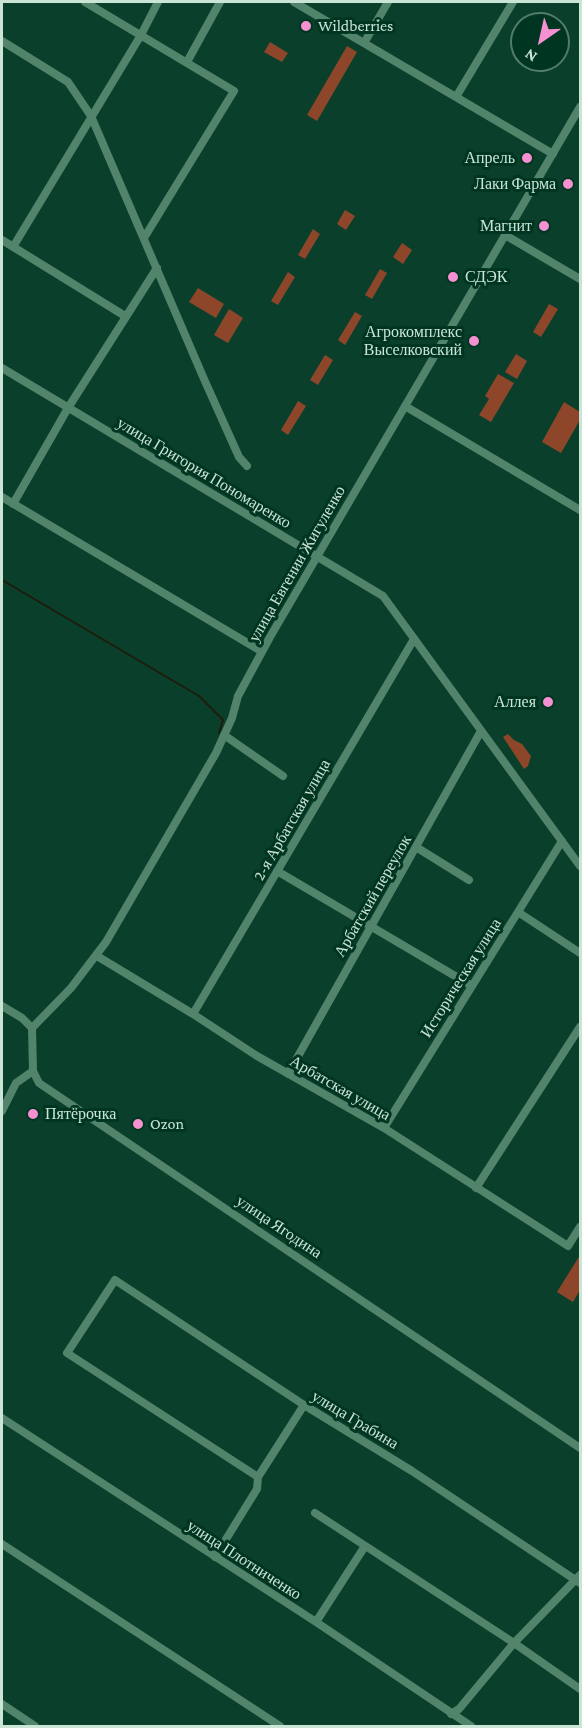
<!DOCTYPE html>
<html>
<head>
<meta charset="utf-8">
<style>
  body { margin:0 }
  #map { position:relative; width:582px; height:1728px; overflow:hidden; background:#0a402b; font-family:"Crimson Pro",serif }
  canvas { display:block }
  .frame { position:absolute; inset:0; border:3px solid #cae4d6; pointer-events:none }
  .north { position:absolute; left:510px; top:12px; width:60px; height:60px; box-sizing:border-box; background:#003621; border:2px solid #517c69; border-radius:50%; rotate:214deg; font-size:16px; font-weight:700; line-height:24px; text-align:center; color:#cae4d6 }
  .north::after { content:''; display:block; margin:auto; width:21px; height:27px; background:#f590d1; clip-path:polygon(50% 0,100% 100%,50% 72%,0 100%) }
</style>
</head>
<body>
<div id="map">
<canvas width="582" height="1728"></canvas>
<div class="frame"></div>
<div class="north">N</div>
</div>
<script>
const context = document.querySelector('canvas').getContext('2d');
context.lineJoin = 'round';
function fillPath(path, color) {
  context.fillStyle = color;
  context.fill(path, 'evenodd');
}
function toPath(rows) {
  const path = new Path2D();
  for (const r of rows) {
    path.moveTo(r[0], r[1]);
    for (let i = 2; i < r.length; i += 2) path.lineTo(r[i], r[i + 1]);
  }
  return path;
}
function strokePath(path, color, width, dash) {
  context.strokeStyle = color;
  context.lineWidth = width;
  context.lineCap = dash ? 'butt' : 'round';
  context.setLineDash(dash || []);
  context.stroke(path);
}
function drawText(font, color, halo, rows, align = 'center') {
  context.font = font + ' "Crimson Pro",serif';
  context.lineWidth = 6;
  context.setLineDash([]);
  context.textBaseline = 'middle';
  context.strokeStyle = halo;
  context.fillStyle = color;
  for (const [text, x, y, turn = 0] of rows) {
    context.save();
    context.translate(x, y);
    context.rotate((+turn || 0) * Math.PI / 180);
    context.textAlign = isNaN(turn) ? turn : align;
    if (halo) context.strokeText(text, 0, 0);
    context.fillText(text, 0, 0);
    context.restore();
  }
}
const green = toPath([
  [270,42,288,53,282,62,264,52],
  [347,46,357,52,317,121,307,115],
  [345,210,355,216,346,230,337,224],
  [313,229,320,234,305,259,298,255],
  [402,243,412,250,403,264,393,257],
  [380,269,387,273,372,299,365,295],
  [288,272,295,277,278,305,271,301],
  [198,288,224,304,216,318,189,302],
  [549,304,558,309,541,337,533,332],
  [229,309,243,318,228,343,214,335],
  [355,312,362,316,345,345,338,340],
  [516,354,527,361,517,379,505,372],
  [325,355,333,360,318,385,310,380],
  [498,374,514,383,491,422,479,415,489,399,485,396],
  [298,401,306,406,288,435,281,430],
  [564,402,580,412,580,420,561,453,542,442],
  [508,734,514,740,522,744,531,756,528,766,524,769,503,737],
  [580,1255,580,1290,573,1302,557,1292]
]);
const stream = toPath([
  [2,580,199,696,223,720,219,733]
]);
const minor = toPath([
  [85,2,234,91,144,238],
  [294,2,553,154],
  [2,41,68,82,91,116,204,379,239,457,247,466],
  [364,43,388,2],
  [187,62,220,2],
  [456,97,513,2],
  [505,235,580,279],
  [2,240,125,316],
  [13,247,141,35,158,2],
  [2,368,383,596,580,866],
  [405,406,580,510],
  [2,497,261,651],
  [13,504,68,408,157,268],
  [224,735,283,776],
  [416,847,469,880],
  [277,871,472,986],
  [518,912,580,953],
  [97,956,193,1014,257,1056,384,1128,568,1246,580,1227],
  [2,1006,22,1018,32,1028,33,1071,39,1083,580,1448],
  [193,1014,414,639],
  [32,1028,71,988,106,942,216,753,232,718,238,696,270,637,580,107],
  [288,1074,481,731],
  [2,1111,16,1083,33,1071],
  [384,1128,562,841],
  [476,1188,580,1027],
  [2,1418,316,1622,471,1726],
  [258,1477,67,1353,115,1280,304,1405,412,1471,580,1583],
  [315,1513,514,1643,580,1689],
  [2,1544,280,1726],
  [215,1557,257,1489,258,1477,304,1405],
  [316,1622,365,1546],
  [2,1704,35,1726],
  [451,1714,459,1709,514,1643,580,1575]
]);
const markers = [
  [306,26,6,"#f590d1"],
  [527,158,6,"#f590d1"],
  [568,184,6,"#f590d1"],
  [544,226,6,"#f590d1"],
  [453,277,6,"#f590d1"],
  [474,341,6,"#f590d1"],
  [548,702,6,"#f590d1"],
  [33,1114,6,"#f590d1"],
  [138,1124,6,"#f590d1"]
];
const poiNames = [
  ["Wildberries",318,26,"left"],
  ["Апрель",515,158],
  ["Лаки Фарма",556,184],
  ["Магнит",532,226],
  ["СДЭК",465,277,"left"],
  ["Агрокомплекс",462,332],
  ["Выселковский",462,350],
  ["Аллея",536,702],
  ["Пятёрочка",45,1114,"left"],
  ["Ozon",150,1124,"left"]
];
const streetNames = [
  ["улица Григория Пономаренко",204,473,31],
  ["улица Евгении Жигуленко",297,564,-60],
  ["2-я Арбатская улица",292,820,-60],
  ["Арбатский переулок",373,896,-60],
  ["Историческая улица",461,978,-58],
  ["Арбатская улица",340,1088,30],
  ["улица Ягодина",279,1227,34],
  ["улица Грабина",355,1420,31],
  ["улица Плотниченко",244,1560,33]
];
fillPath(green, '#8d4629');
strokePath(stream, '#1e1c0c', 2);
strokePath(minor, '#52846b', 8);
for (const [x, y, r, color] of markers) {
  const dot = new Path2D();
  dot.arc(x, y, r, 0, 2 * Math.PI);
  context.fillStyle = color;
  context.fill(dot);
  strokePath(dot, '#003621', 2);
}
drawText('16px', '#cae4d6', '#003621', poiNames, 'right');
drawText('16px', '#cae4d6', '#003621', streetNames);
</script>
</body>
</html>
